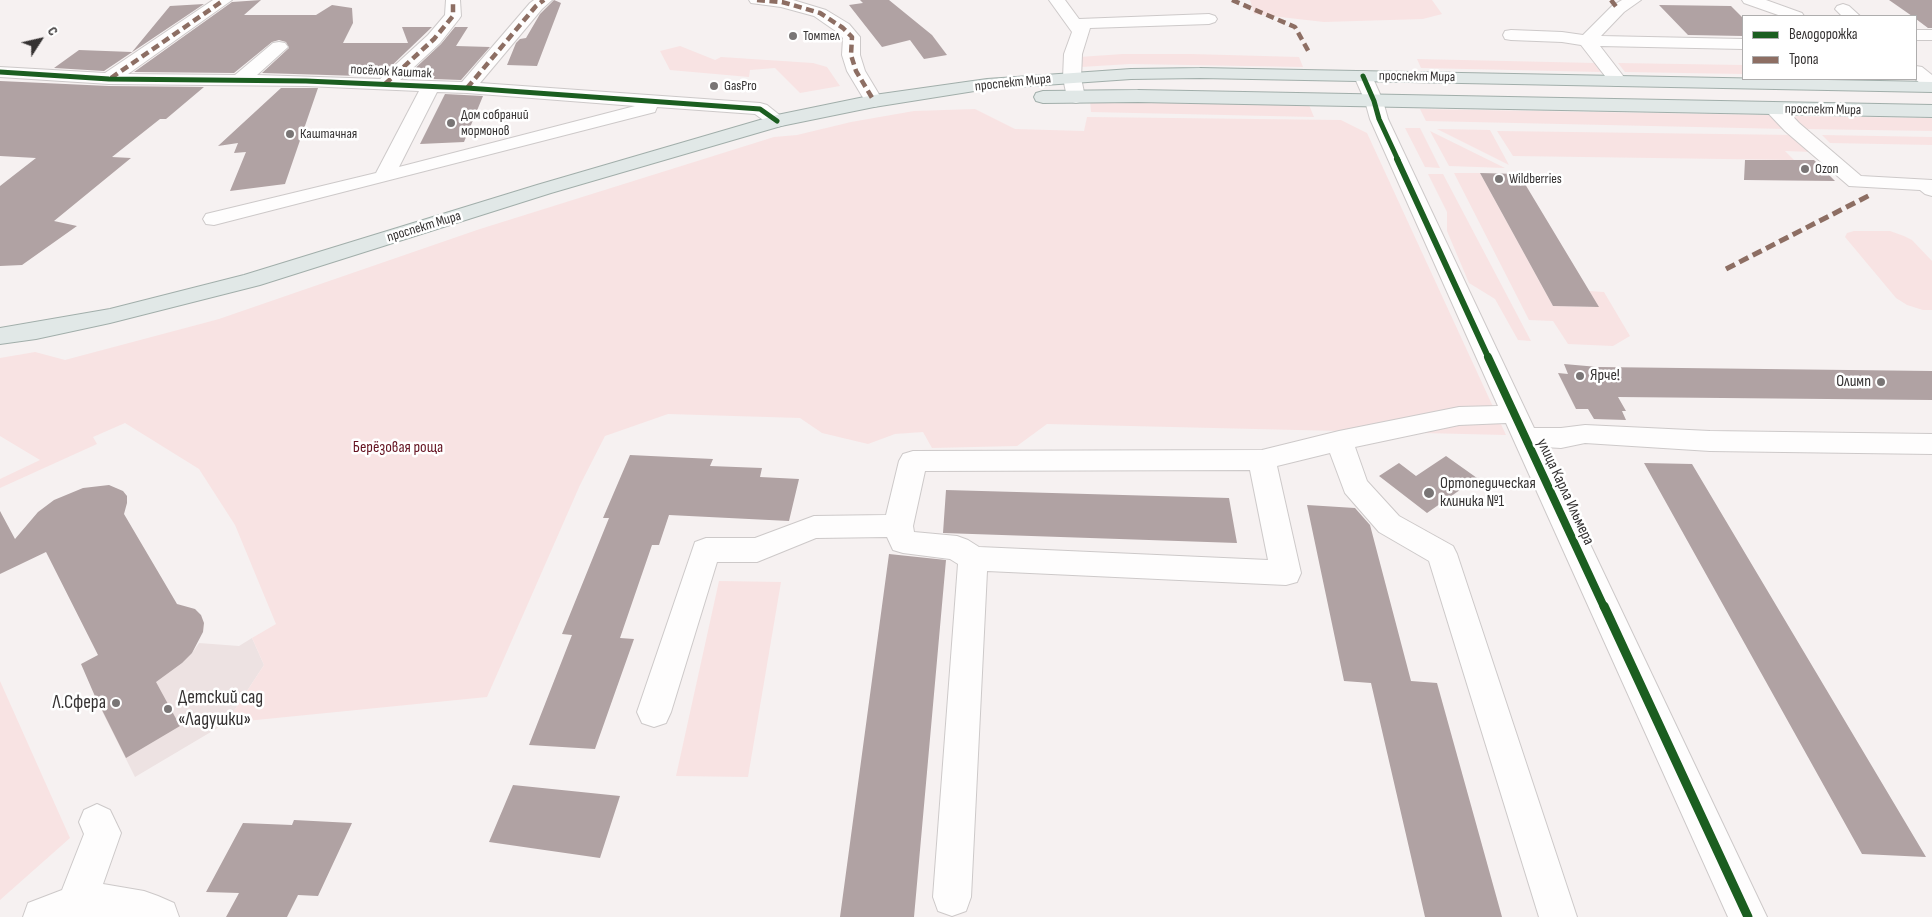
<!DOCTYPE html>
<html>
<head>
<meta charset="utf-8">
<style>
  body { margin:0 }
  #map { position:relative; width:1932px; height:917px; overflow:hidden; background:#f6f1f1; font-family:"Sofia Sans Condensed",sans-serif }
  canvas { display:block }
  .legend { position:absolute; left:1742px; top:15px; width:175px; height:65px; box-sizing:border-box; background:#fff; border:1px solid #aeadad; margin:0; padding:6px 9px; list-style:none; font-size:15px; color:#353232 }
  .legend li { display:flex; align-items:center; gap:10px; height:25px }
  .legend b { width:25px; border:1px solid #aeadad }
  .north { position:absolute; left:15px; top:15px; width:50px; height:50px; -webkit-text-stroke:4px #fff; paint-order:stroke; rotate:55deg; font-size:14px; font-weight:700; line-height:20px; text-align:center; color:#353232 }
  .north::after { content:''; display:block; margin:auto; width:18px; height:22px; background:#353232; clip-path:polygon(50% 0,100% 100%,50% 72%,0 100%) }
</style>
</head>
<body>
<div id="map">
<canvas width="1932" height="917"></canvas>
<ul class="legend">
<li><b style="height:6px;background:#1b5e20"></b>Велодорожка</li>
<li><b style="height:6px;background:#8d6e63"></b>Тропа</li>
</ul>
<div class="north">С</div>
</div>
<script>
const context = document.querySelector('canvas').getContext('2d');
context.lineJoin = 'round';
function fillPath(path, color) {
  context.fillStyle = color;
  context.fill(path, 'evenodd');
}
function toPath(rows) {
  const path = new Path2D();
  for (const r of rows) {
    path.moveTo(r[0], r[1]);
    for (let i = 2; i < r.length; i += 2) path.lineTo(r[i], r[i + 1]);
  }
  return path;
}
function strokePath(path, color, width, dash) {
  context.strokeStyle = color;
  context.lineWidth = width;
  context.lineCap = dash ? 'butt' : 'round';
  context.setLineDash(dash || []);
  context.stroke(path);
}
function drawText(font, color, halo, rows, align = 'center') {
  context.font = font + ' "Sofia Sans Condensed",sans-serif';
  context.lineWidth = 5;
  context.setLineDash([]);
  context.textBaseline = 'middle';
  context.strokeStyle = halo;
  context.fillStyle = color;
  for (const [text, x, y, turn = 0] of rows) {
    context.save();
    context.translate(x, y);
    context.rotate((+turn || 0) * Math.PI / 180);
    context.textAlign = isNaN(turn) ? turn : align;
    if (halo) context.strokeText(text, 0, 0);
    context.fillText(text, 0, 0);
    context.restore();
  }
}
const built = toPath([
  [252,638,264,665,226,723,135,777,94,695,110,686,192,653,199,643,239,646]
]);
const green = toPath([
  [1250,0,1432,0,1442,14,1423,19,1324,22,1254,14],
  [680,46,715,60,721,57,813,63,827,67,840,86,800,93,775,68,750,70,749,77,670,70,660,51],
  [1123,54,1191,54,1299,57,1303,67,1130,64,1081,67,1079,57],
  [1417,59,1595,63,1602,72,1421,68],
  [1618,63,1743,65,1743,74,1625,72],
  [1090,100,1309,105,1314,117,1091,112],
  [975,109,1015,129,1084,131,1087,117,1341,120,1367,133,1506,435,1047,424,1017,446,932,448,923,432,895,434,868,444,822,433,800,418,668,414,605,436,580,485,487,697,226,723,264,665,252,638,276,624,235,525,199,469,125,423,93,437,97,444,0,488,0,479,40,460,0,436,0,358,35,352,65,360,219,319,480,229,774,137,797,135,851,122,914,111],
  [1420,109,1772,115,1786,129,1426,121],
  [1791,116,1932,118,1932,131,1804,129],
  [1405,128,1420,128,1440,168,1425,167],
  [1437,129,1490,130,1509,165],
  [1430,131,1505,168,1449,166],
  [1497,131,1795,135,1812,152,1785,151,1794,160,1513,156],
  [1822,135,1932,137,1932,145,1830,143],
  [1454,173,1480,173,1553,306,1598,307,1589,291,1604,292,1630,336,1613,346,1568,344,1553,321,1529,320],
  [1428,174,1443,174,1531,341,1518,340,1495,299,1469,283,1447,231,1447,212],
  [1854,231,1890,231,1904,236,1912,240,1932,261,1932,310,1923,310,1907,305,1896,298,1845,237,1847,233],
  [719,581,781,582,748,777,676,776],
  [0,681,70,838,0,900]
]);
const building = toPath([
  [261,0,244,15,316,15,332,5,352,8,353,23,343,43,408,43,402,27,432,27,383,74,361,73,359,76,262,73,289,48,286,42,279,40,272,42,234,73,134,72,232,2],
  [554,0,561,3,537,66,507,65,516,43,520,39,526,38,540,14],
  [860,0,889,0,932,35,947,55,924,59,910,40,882,47,849,5,863,3],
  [1889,0,1932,0,1932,28,1928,28,1916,19,1916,16,1912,16],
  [204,4,104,71,54,68,79,50,132,52,170,6],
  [1659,5,1731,6,1743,18,1743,36,1688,35],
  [455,27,468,27,456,46,490,47,461,80,433,79,435,76,426,76,428,74,409,74,441,44],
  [0,81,109,86,204,87,166,119,160,119,112,157,131,158,54,221,77,226,22,265,0,266,0,186,36,158,0,156],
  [281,88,318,88,285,184,230,191,246,152,234,153,238,143,218,146],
  [445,94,483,96,464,142,420,144],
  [1745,160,1814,160,1835,181,1744,180],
  [1480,173,1519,174,1599,307,1553,306],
  [1564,364,1598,367,1932,371,1932,400,1618,397,1626,411,1622,411,1626,420,1594,419,1588,409,1576,409,1558,373,1568,374],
  [630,455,713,459,710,466,762,468,760,477,799,479,789,521,669,515,659,545,652,545,620,638,634,639,595,749,529,745,572,635,562,634,609,518,603,518],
  [1446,456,1477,478,1427,513,1379,476,1399,463,1416,476],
  [1644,463,1692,464,1926,857,1862,854],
  [109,485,123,491,127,496,127,503,124,514,177,604,195,609,201,615,204,623,203,632,192,653,182,663,156,682,180,726,126,758,94,694,81,664,98,655,46,552,0,574,0,511,15,539,38,512,54,500,83,488],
  [946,490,1229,498,1237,543,943,533],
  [1307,505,1355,508,1370,525,1411,681,1437,683,1502,917,1425,917,1371,683,1344,681],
  [889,554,946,560,914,917,840,917],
  [513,785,620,796,600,858,489,842],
  [294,820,352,823,318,896,298,895,287,917,226,917,239,893,206,892,243,823,292,825]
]);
const minor = toPath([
  [213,0,232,0,128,74,235,75,273,43,279,42,285,43,288,47,257,75,380,79,428,35,445,15,446,0,460,0,461,16,459,19,440,43,400,80,462,82,530,3,534,0,552,0,542,9,480,83,760,103,767,105,787,121,784,125,777,127,770,125,755,114,657,107,655,112,214,225,206,224,203,219,206,214,376,173,419,91,306,86,109,84,0,77,0,67,105,73,213,0],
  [437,92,467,93,635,106,399,167,437,92],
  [749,0,793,0,826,10,849,24,860,37,860,55,865,71,883,101,881,105,874,107,867,105,865,101,847,71,842,55,843,38,837,32,814,16,781,7,751,3,749,0],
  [1049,0,1065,0,1079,19,1209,14,1215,16,1217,19,1215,22,1209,24,1090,28,1082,54,1081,78,1085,97,1083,101,1076,103,1069,101,1067,97,1063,78,1064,54,1072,32,1049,0],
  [1622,0,1641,0,1624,12,1601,36,1743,39,1743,49,1600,46,1627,81,1624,85,1618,86,1612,85,1581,45,1562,42,1511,40,1505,39,1503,35,1505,31,1511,30,1562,32,1583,35,1612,6,1622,0],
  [1742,0,1766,0,1802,13,1804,16,1781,16,1744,3,1742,0],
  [1843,4,1849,6,1860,16,1842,16,1835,9,1837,6,1843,4],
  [1916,30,1932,30,1932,40,1916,40,1916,30],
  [1916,66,1922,67,1932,75,1932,89,1926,88,1915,79,1916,66],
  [1363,71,1369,72,1372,76,1383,101,1388,119,1534,428,1561,428,1585,425,1710,431,1932,434,1932,454,1710,451,1585,443,1561,448,1544,447,1767,917,1728,917,1506,423,1459,425,1355,447,1367,481,1399,516,1453,546,1457,554,1577,917,1539,917,1429,561,1379,532,1345,493,1330,453,1277,466,1301,573,1297,582,1286,585,987,571,971,897,966,911,952,916,938,911,933,897,958,564,950,559,903,553,893,550,887,537,816,538,757,562,717,562,671,712,666,723,654,727,642,723,637,712,695,542,706,538,755,538,814,516,886,515,899,461,903,454,913,451,1262,450,1339,431,1459,407,1498,406,1370,119,1365,101,1354,76,1357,72,1363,71],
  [1250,470,1268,560,979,547,968,540,957,536,914,532,913,526,925,471,1250,470],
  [1775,103,1782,105,1799,123,1861,176,1932,180,1932,196,1925,194,1920,190,1849,186,1785,131,1768,113,1766,109,1768,105,1775,103],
  [97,804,110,810,121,833,103,884,144,891,158,896,174,903,179,917,23,917,28,903,62,890,84,834,79,822,84,810,97,804]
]);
const major = toPath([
  [1200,68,1932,82,1932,92,1200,78,1131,79,987,89,874,107,781,126,551,193,260,285,110,323,36,339,0,344,0,328,110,309,244,275,537,185,777,115,874,95,987,79,1131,69,1200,68],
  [1138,90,1932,105,1932,117,1138,102,1043,103,1036,101,1034,97,1036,93,1043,91,1138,90]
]);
const quietFar1 = toPath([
  [757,0,782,2,820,13,843,28,852,37,851,55,856,71,874,101],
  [1232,0,1295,27,1310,54],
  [1611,0,1618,9],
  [111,78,224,0],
  [385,84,434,39,453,16,453,2],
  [467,88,536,6,544,0]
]);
const quiet = toPath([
  [1726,269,1870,195]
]);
const cyclewayFar3 = toPath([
  [0,72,109,79,306,81,467,88,760,109,777,121],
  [1363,76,1374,101,1379,119,1398,160]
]);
const cyclewayFar2 = toPath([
  [1397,159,1489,359]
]);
const cyclewayFar1 = toPath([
  [1488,357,1604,607]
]);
const cycleway = toPath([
  [1604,606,1748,917]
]);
const markers = [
  [793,36,5,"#797575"],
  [714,86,5,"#797575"],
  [451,123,5,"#797575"],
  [290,134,5,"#797575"],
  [1805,169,5,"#797575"],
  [1499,179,5,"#797575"],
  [1580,376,5,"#797575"],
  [1881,382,5,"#797575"],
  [1429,493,6,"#797575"],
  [116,703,5,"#797575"],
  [168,709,5,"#797575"]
];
const farPoinames = [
  ["Томтел",803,36],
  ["GasPro",724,86],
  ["Дом собраний",461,115],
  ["мормонов",461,131],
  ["Каштачная",300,134],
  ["Ozon",1815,169],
  ["Wildberries",1509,179]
];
const farStreetnames = [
  ["посёлок Каштак",391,72,3],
  ["проспект Мира",1417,77,1],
  ["проспект Мира",1013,83,-6],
  ["проспект Мира",1823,110,1],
  ["проспект Мира",424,227,-17]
];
const poiNames = [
  ["Ярче!",1590,376],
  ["Олимп",1871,382,"right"],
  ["Ортопедическая",1440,484],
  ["клиника №1",1440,502]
];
const parkNames = [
  ["Берёзовая роща",398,448]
];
const streetNames = [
  ["улица Карла Ильмера",1565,492,65]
];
const nearPoinames = [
  ["Детский сад",178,698],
  ["«Ладушки»",178,720],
  ["Л.Сфера",106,703,"right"]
];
fillPath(built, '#ede2e2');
fillPath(green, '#f8e3e3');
fillPath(building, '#b0a2a3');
strokePath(minor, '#cdc9c9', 2);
strokePath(major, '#a1aeaa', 2);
fillPath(minor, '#fefdfd');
fillPath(major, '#e1e8e7');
strokePath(quietFar1, '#8d6e63', 4.5, [8, 4.5]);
strokePath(quiet, '#8d6e63', 5, [10, 5]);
strokePath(cyclewayFar3, '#1b5e20', 5);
strokePath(cyclewayFar2, '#1b5e20', 6);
strokePath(cyclewayFar1, '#1b5e20', 8);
strokePath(cycleway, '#1b5e20', 9);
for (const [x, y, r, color] of markers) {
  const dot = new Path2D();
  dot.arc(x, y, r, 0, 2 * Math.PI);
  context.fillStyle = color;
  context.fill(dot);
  strokePath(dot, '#fff', 2);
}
drawText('14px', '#353232', '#fff', farPoinames, 'left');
drawText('14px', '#353232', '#fff', farStreetnames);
drawText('16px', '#353232', '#fff', poiNames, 'left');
drawText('16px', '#651422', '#fff', parkNames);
drawText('16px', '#353232', '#fff', streetNames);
drawText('19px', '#353232', '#fff', nearPoinames, 'left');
</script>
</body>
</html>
